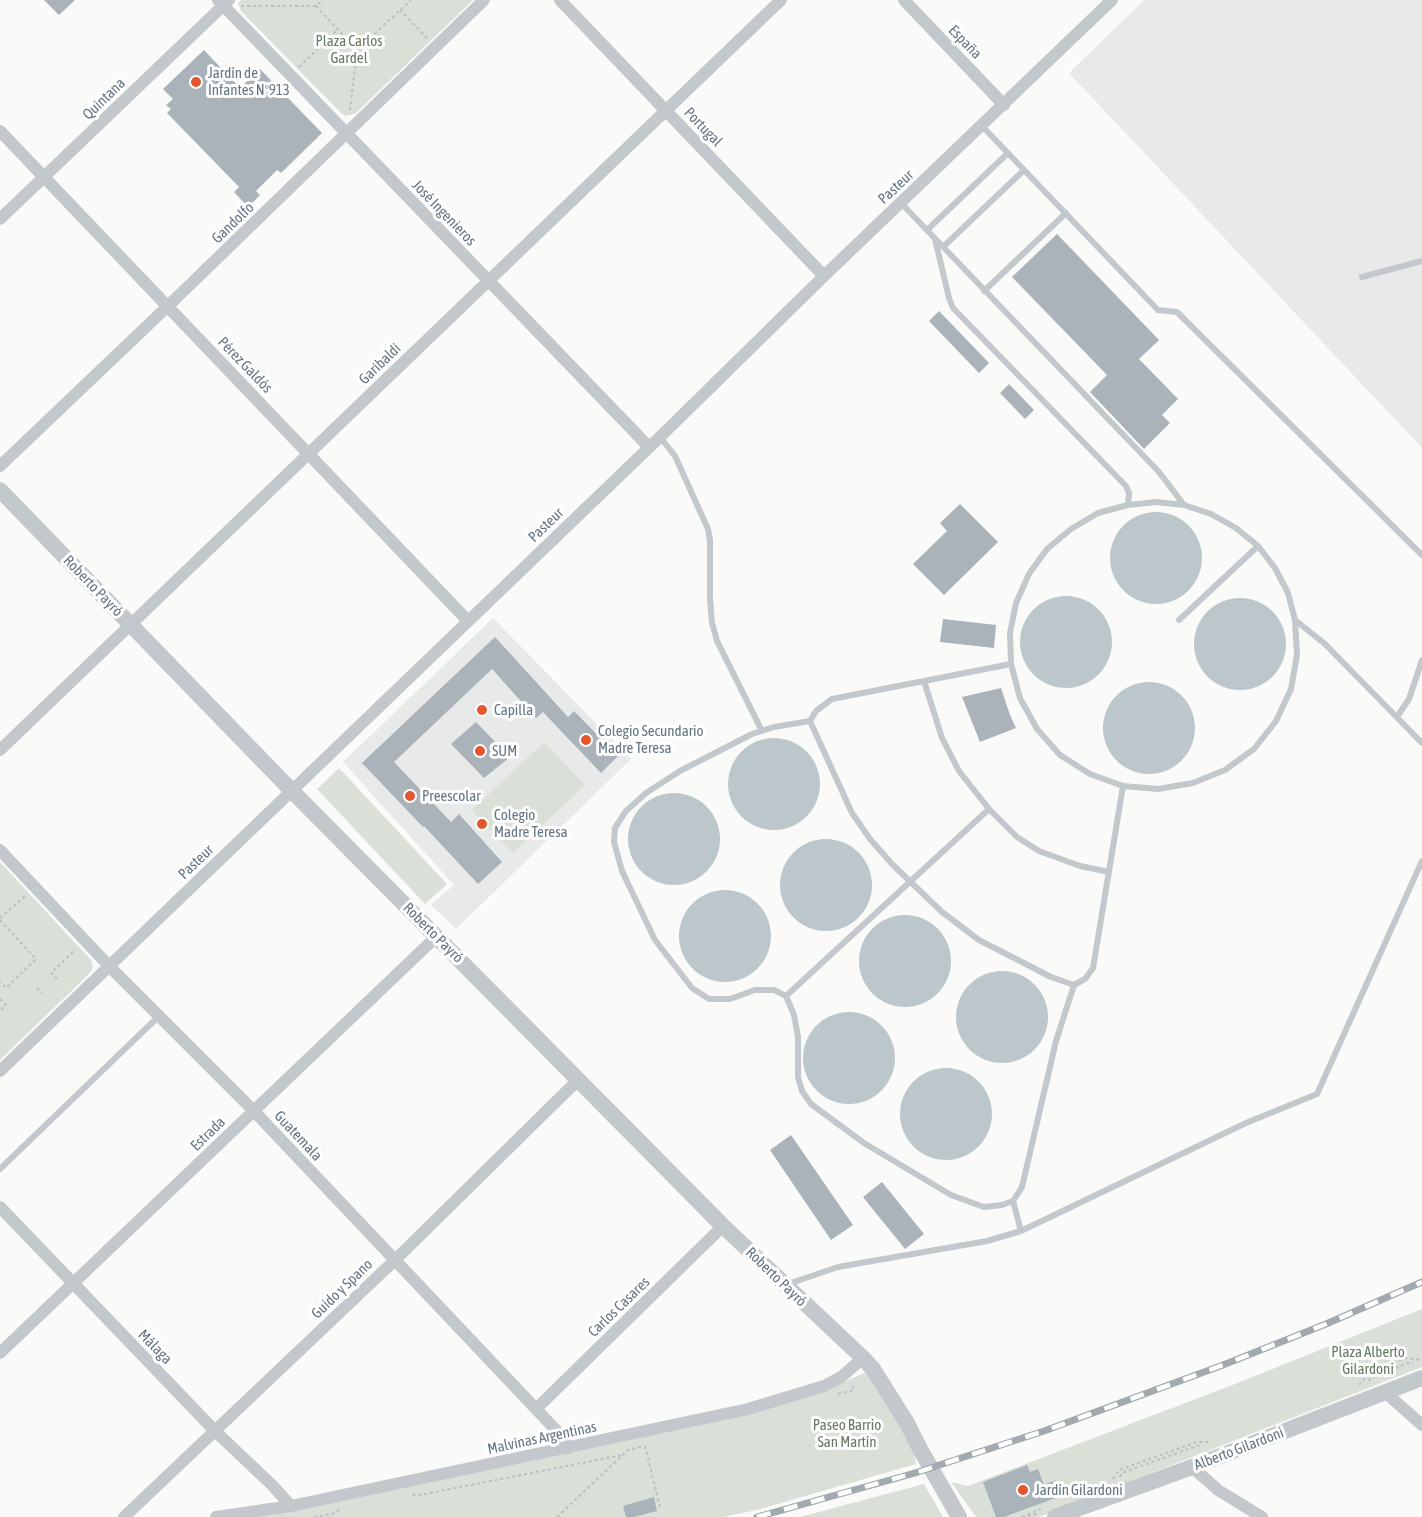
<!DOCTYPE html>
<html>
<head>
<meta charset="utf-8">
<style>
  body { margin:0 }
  canvas { display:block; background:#fafaf8 }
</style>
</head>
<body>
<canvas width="1422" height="1517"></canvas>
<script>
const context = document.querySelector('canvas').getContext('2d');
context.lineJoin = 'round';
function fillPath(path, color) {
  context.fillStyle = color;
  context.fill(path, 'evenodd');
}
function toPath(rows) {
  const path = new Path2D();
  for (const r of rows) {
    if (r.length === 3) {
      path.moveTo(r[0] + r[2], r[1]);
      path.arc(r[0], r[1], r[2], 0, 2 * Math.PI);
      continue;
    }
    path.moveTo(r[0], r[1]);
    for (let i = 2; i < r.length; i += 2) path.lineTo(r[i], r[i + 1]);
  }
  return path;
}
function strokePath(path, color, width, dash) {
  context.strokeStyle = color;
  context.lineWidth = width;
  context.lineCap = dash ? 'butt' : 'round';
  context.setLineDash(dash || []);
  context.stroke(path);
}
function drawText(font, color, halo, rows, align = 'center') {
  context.font = font + ' "Asap Condensed",sans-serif';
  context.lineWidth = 6;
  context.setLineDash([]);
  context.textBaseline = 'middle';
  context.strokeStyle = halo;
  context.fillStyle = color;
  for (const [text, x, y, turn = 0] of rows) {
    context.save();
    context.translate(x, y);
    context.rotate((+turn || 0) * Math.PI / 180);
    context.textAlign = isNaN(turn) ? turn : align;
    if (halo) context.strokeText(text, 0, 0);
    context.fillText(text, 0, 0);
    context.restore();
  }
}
const built = toPath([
  [1144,0,1422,0,1422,448,1069,73],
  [493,618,631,759,456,929,431,905,454,885,343,762]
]);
const green = toPath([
  [241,0,473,0,356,113,346,116,341,113,241,11,238,3],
  [544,742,585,785,513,853,472,810],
  [339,768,447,884,425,904,317,789],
  [0,862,91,960,93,966,91,972,0,1060],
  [1422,1309,1422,1367,1039,1517,976,1517,951,1482,968,1486,1235,1384],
  [865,1373,871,1375,913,1449,916,1464,757,1510,723,1517,243,1517,824,1390],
  [924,1484,943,1517,800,1517]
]);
const water = toPath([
  [1156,558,46],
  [1066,642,46],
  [1240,644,46],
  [1149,728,46],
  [774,784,46],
  [674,839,46],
  [826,885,46],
  [725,936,46],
  [905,961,46],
  [1002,1017,46],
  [849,1058,46],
  [946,1114,46]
]);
const building = toPath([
  [44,0,75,0,59,15],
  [204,50,240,88,260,69,322,133,281,173,277,170,256,191,260,195,248,207,234,192,239,187,167,113,171,109,166,105,173,99,163,89],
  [1057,234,1159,340,1139,359,1178,399,1162,415,1170,423,1144,449,1090,392,1107,375,1012,277],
  [939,311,989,363,979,373,929,321],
  [1009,384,1034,410,1025,419,1000,393],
  [960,504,998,542,944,595,913,564,947,531,940,523],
  [943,619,996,625,994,648,940,642],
  [495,637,568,717,574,711,618,756,601,773,543,712,536,718,492,669,394,762,451,822,459,814,502,862,478,884,424,826,423,827,362,763],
  [1001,688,1010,715,1016,728,980,742,962,697],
  [476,722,510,757,484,778,451,744],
  [791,1135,853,1225,831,1240,770,1150],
  [882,1182,924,1234,905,1249,863,1197],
  [1027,1465,1030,1472,1038,1469,1044,1485,1056,1480,1061,1496,1004,1517,996,1517,983,1482],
  [654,1497,657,1511,634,1517,626,1517,623,1506]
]);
const path = toPath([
  [241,6,316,6,323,0],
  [316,6,357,50,411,0],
  [400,10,427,38],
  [299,67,338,29],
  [350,110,357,50],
  [0,918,25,896],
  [0,920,36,959,6,988,0,982],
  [57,979,51,973,75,950],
  [37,988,42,993],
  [0,999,6,1005,0,1011],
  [1369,1381,1371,1378,1408,1363,1413,1364],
  [1359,1385,1369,1373,1405,1358,1422,1360],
  [838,1394,854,1390,852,1385],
  [645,1446,660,1507],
  [1120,1477,1122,1473,1197,1446,1203,1445],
  [1113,1479,1119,1470,1197,1442,1211,1442],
  [413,1494,415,1496,622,1455],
  [314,1517,336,1513,339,1509],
  [557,1517,628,1450,644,1446],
  [1022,1517,1041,1509],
  [1028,1517,1039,1513]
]);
const service = toPath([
  [982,126,1158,310,1177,312,1422,555],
  [901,203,1159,472,1184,505,1211,514,1236,528,1258,546,1275,568,1288,593,1295,620,1297,655,1291,689,1276,721,1254,749,1225,770,1193,783,1158,789,1123,786,1090,774,1060,755,1037,729,1020,698,1011,664,1010,633,1016,603,1029,574,1047,549,1071,529,1098,513,1128,505,1156,502,1184,505],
  [927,230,1008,153],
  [935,239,949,298,953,308,1126,486,1129,493,1128,505],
  [943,247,1024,170],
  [1362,277,1422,261],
  [984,291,1066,213],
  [660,437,675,456,708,529,710,540,710,598,712,623,717,641,762,731],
  [1179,620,1258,546],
  [1295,620,1325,644,1422,743],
  [1011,664,832,699,816,711,810,721,852,813,870,839,893,865,942,912,979,940,1051,977,1074,985,1085,979,1093,968,1123,786],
  [924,681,942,738,959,771,989,809,1017,837,1039,851,1080,866,1109,872],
  [1397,717,1409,699,1422,660],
  [810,721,774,727,752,734,680,771,646,793,626,811,615,828,614,842,622,871,655,940,692,988,709,999,730,999,755,990,774,990,786,996,794,1015,798,1037,798,1077,802,1091,811,1104,864,1143,951,1195,984,1207,1002,1205,1013,1201,1022,1187,1056,1041,1074,985],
  [786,996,989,809],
  [0,1169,159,1016],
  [1013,1201,1021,1231],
  [788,1284,838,1267,987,1241,1021,1231,1246,1123,1317,1094,1422,861]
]);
const minor = toPath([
  [218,0,649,447],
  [560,0,824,276],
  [904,0,1004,105],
  [0,131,468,621],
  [0,219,229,0],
  [0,466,168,306,484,0],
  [0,750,781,0],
  [0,850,109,966,254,1111,556,1430,568,1448],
  [0,1071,660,437,824,276,1112,0],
  [0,1207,215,1431,272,1485,291,1506],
  [0,1353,436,937],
  [1386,1393,1422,1425],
  [536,1409,723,1226],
  [1192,1467,1218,1490,1262,1517],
  [124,1517,395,1260,578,1080],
  [216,1517,291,1506,748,1409,824,1386,841,1377,863,1358]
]);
const tertiary = toPath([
  [0,490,292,791,723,1226,863,1358,873,1369,907,1423,920,1449,959,1517],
  [1055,1517,1192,1467,1422,1378]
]);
const rail = toPath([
  [757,1517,915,1473,1044,1431,1223,1365,1326,1324,1422,1282]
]);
const markers = [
  [196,82,6,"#e4572e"],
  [482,710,6,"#e4572e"],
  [586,740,6,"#e4572e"],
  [480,751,6,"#e4572e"],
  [410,796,6,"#e4572e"],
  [482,824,6,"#e4572e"],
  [1023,1490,6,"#e4572e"]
];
const parkNames = [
  ["Plaza Carlos",349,41],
  ["Gardel",349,58],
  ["Plaza Alberto",1368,1352],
  ["Gilardoni",1368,1369],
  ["Paseo Barrio",847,1425],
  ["San Martín",847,1442]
];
const streetNames = [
  ["España",965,42,46],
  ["Quintana",104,99,-44],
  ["Portugal",703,127,46],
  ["Pasteur",896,187,-43],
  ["José Ingenieros",444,213,46],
  ["Gandolfo",233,223,-44],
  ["Garibaldi",380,364,-44],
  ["Pérez Galdós",245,365,46],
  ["Pasteur",546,525,-44],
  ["Roberto Payró",93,586,46],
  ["Pasteur",196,862,-44],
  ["Roberto Payró",433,933,45],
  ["Estrada",208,1134,-44],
  ["Guatemala",298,1136,47],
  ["Roberto Payró",776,1277,44],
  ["Guido y Spano",342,1289,-44],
  ["Carlos Casares",619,1307,-44],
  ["Málaga",155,1347,46],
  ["Malvinas Argentinas",542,1438,-12],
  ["Alberto Gilardoni",1239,1449,-21]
];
const poiNames = [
  ["Jardín de",208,73],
  ["Infantes Nº913",208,90],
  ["Capilla",494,710],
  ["Colegio Secundario",598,731],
  ["Madre Teresa",598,748],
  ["SUM",492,751],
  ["Preescolar",422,796],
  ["Colegio",494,815],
  ["Madre Teresa",494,832],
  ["Jardín Gilardoni",1035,1490]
];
fillPath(built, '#e8e9e9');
fillPath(green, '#dadfd7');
fillPath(water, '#bbc7cb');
fillPath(building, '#aab3b9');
strokePath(path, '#bbbfc2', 2, [3, 3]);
strokePath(service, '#c3c8cc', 6);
strokePath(minor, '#c3c8cc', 12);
strokePath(tertiary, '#c3c8cc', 16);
strokePath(rail, '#a2aab0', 7);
strokePath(rail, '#fff', 4.5, [14]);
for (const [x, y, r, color] of markers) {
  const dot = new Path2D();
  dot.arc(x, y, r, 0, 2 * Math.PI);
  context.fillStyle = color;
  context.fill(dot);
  strokePath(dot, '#fff', 2);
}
drawText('15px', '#687a64', '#fff', parkNames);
drawText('15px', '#657683', '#fff', streetNames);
drawText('15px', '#657683', '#fff', poiNames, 'left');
</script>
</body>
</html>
